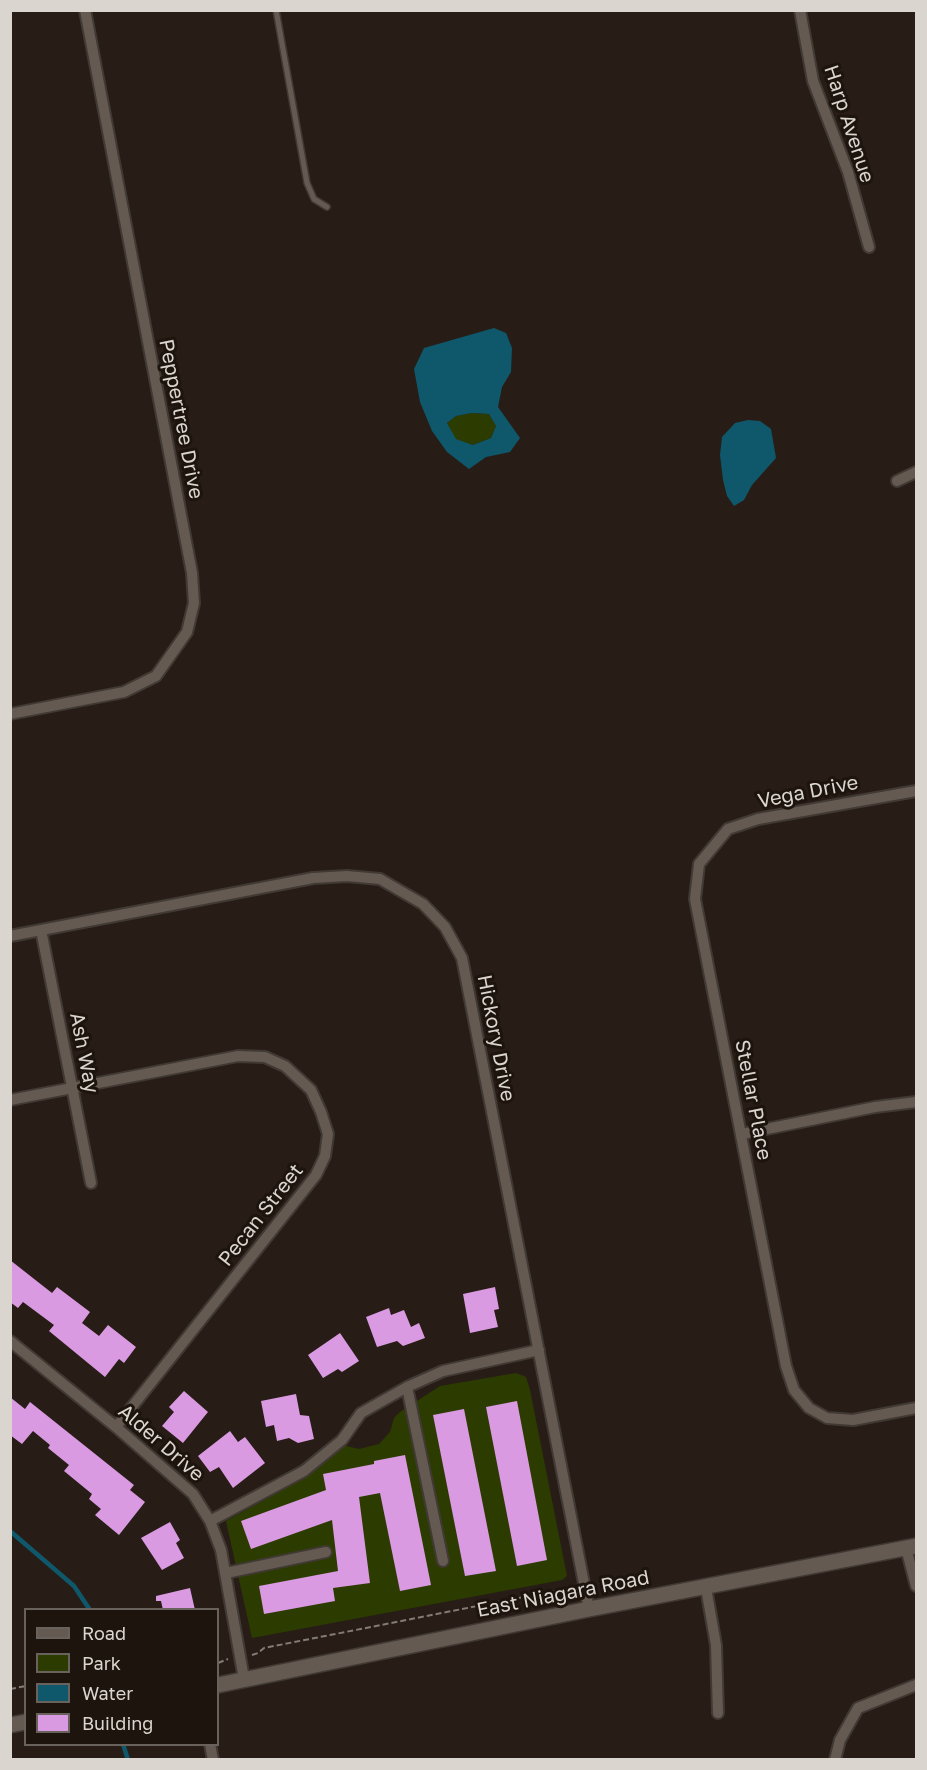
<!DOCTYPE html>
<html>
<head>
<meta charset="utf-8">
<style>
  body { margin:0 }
  #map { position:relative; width:927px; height:1770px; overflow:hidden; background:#271d16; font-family:"Golos Text",sans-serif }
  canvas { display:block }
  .frame { position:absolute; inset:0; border:12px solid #dbd5d0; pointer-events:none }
  .legend { position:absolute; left:24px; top:1608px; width:195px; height:138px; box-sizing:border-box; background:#1d140d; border:2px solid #69615b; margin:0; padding:8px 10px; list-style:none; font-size:18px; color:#dbd5d0 }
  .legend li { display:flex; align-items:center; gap:12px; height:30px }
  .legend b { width:30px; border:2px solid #69615b }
</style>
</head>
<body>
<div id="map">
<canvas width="927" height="1770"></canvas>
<div class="frame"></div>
<ul class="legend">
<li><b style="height:8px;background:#655a51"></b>Road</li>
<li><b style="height:16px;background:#2c3c00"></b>Park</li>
<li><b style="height:16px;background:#0f586b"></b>Water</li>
<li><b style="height:16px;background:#d99ae2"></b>Building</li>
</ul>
</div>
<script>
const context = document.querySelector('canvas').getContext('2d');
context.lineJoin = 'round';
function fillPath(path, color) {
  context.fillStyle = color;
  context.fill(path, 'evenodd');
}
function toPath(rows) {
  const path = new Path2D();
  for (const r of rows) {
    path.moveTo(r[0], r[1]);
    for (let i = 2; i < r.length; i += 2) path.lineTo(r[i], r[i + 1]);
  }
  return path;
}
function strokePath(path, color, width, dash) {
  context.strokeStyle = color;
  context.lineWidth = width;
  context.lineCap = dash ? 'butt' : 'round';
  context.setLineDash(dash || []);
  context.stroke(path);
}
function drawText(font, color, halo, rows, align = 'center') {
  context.font = font + ' "Golos Text",sans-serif';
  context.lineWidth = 6;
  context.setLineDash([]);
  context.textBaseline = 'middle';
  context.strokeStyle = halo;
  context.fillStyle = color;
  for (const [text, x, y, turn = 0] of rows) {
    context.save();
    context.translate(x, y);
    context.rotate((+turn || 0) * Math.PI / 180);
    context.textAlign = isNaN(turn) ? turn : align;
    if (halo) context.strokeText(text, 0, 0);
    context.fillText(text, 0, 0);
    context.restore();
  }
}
const green = toPath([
  [472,413,489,414,496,426,491,438,473,445,455,439,447,423,456,416],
  [516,1373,526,1377,530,1390,567,1576,562,1580,252,1638,226,1521,300,1480,342,1445,359,1449,379,1444,390,1432,394,1418,400,1412,440,1386]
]);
const water = toPath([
  [494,328,506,333,512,348,511,372,502,387,498,407,520,438,510,452,486,457,469,469,447,452,432,431,420,402,414,369,424,348],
  [472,413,489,414,496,426,491,438,473,445,456,439,447,423,456,416],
  [748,420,760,421,771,429,776,458,752,485,744,500,734,506,727,496,723,480,720,455,722,437,735,423]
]);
const stream = toPath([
  [10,1531,74,1586,90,1610],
  [123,1744,128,1760]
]);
const building = toPath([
  [10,1260,52,1293,57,1287,90,1312,82,1323,99,1336,108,1325,136,1347,124,1363,119,1359,105,1377,49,1331,54,1325,23,1302,18,1308,10,1302],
  [495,1287,499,1309,494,1310,498,1327,470,1333,463,1294],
  [389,1308,391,1315,404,1310,411,1327,419,1323,425,1338,403,1346,397,1341,377,1347,366,1317],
  [340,1333,359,1361,342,1372,338,1369,323,1378,308,1355],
  [184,1391,208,1412,183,1443,162,1426,174,1412,169,1407],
  [296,1394,300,1415,309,1416,314,1439,298,1443,289,1438,277,1441,274,1425,266,1427,261,1401],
  [10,1397,25,1409,30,1402,134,1485,130,1490,145,1502,119,1535,95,1515,101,1509,89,1499,92,1494,64,1471,69,1465,48,1448,50,1445,33,1431,22,1444,10,1435],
  [517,1401,547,1560,517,1566,486,1407],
  [464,1409,496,1571,465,1576,433,1415],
  [230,1431,238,1442,245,1437,265,1463,233,1488,219,1467,210,1472,198,1456],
  [405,1455,431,1585,400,1591,380,1493,359,1497,370,1583,333,1588,335,1601,264,1614,259,1586,338,1571,332,1520,251,1549,241,1521,326,1490,323,1474,374,1464,374,1461],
  [170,1522,180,1540,176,1543,184,1558,162,1570,141,1538],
  [190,1588,195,1610,163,1610,161,1601,156,1601,156,1596]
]);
const path = toPath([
  [600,1583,610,1590],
  [252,1655,258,1653,264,1648,569,1588],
  [218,1663,228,1659],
  [10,1689,26,1686]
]);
const lane = toPath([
  [276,10,307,183,314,199,327,207]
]);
const street = toPath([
  [800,10,813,81,848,172,869,247],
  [897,481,916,472],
  [10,714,124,692,156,676,187,632,194,603,192,573,85,10],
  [916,791,758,819,728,829,699,864,695,899,786,1366,794,1390,809,1408,827,1418,853,1420,916,1408],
  [41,930,91,1183],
  [10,936,313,878,347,876,380,879,423,904,445,927,462,958,589,1609],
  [10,1100,238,1056,265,1057,285,1066,311,1090,321,1112,328,1134,325,1156,316,1175,116,1427],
  [742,1134,875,1107,916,1102],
  [10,1341,116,1427,193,1494,210,1521,221,1550,244,1679],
  [407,1387,443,1561],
  [210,1521,304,1471,342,1440,361,1413,407,1387,443,1371,539,1350],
  [906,1548,916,1586],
  [226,1573,326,1552],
  [706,1588,716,1645,718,1713],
  [210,1744,213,1760],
  [835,1760,840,1740,858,1708,916,1685]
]);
const secondary = toPath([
  [218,1685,589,1609,916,1546],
  [10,1725,26,1722]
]);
const streetNames = [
  ["Harp Avenue",849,124,72],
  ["Peppertree Drive",181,419,79],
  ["Vega Drive",808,792,-11],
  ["Hickory Drive",496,1038,79],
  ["Ash Way",84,1053,79],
  ["Stellar Place",753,1100,79],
  ["Pecan Street",261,1215,-52],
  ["Alder Drive",161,1443,41],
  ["East Niagara Road",563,1594,-11]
];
fillPath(green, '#2c3c00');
fillPath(water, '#0f586b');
strokePath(stream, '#0f586b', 4.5);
fillPath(building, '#d99ae2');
strokePath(lane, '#403934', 8);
strokePath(street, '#403934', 14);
strokePath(secondary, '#403934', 18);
strokePath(path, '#837b75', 2, [6, 3]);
strokePath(lane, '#655a51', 5);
strokePath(street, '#655a51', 10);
strokePath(secondary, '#655a51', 15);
drawText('20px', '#dbd5d0', '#1d140d', streetNames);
</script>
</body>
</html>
